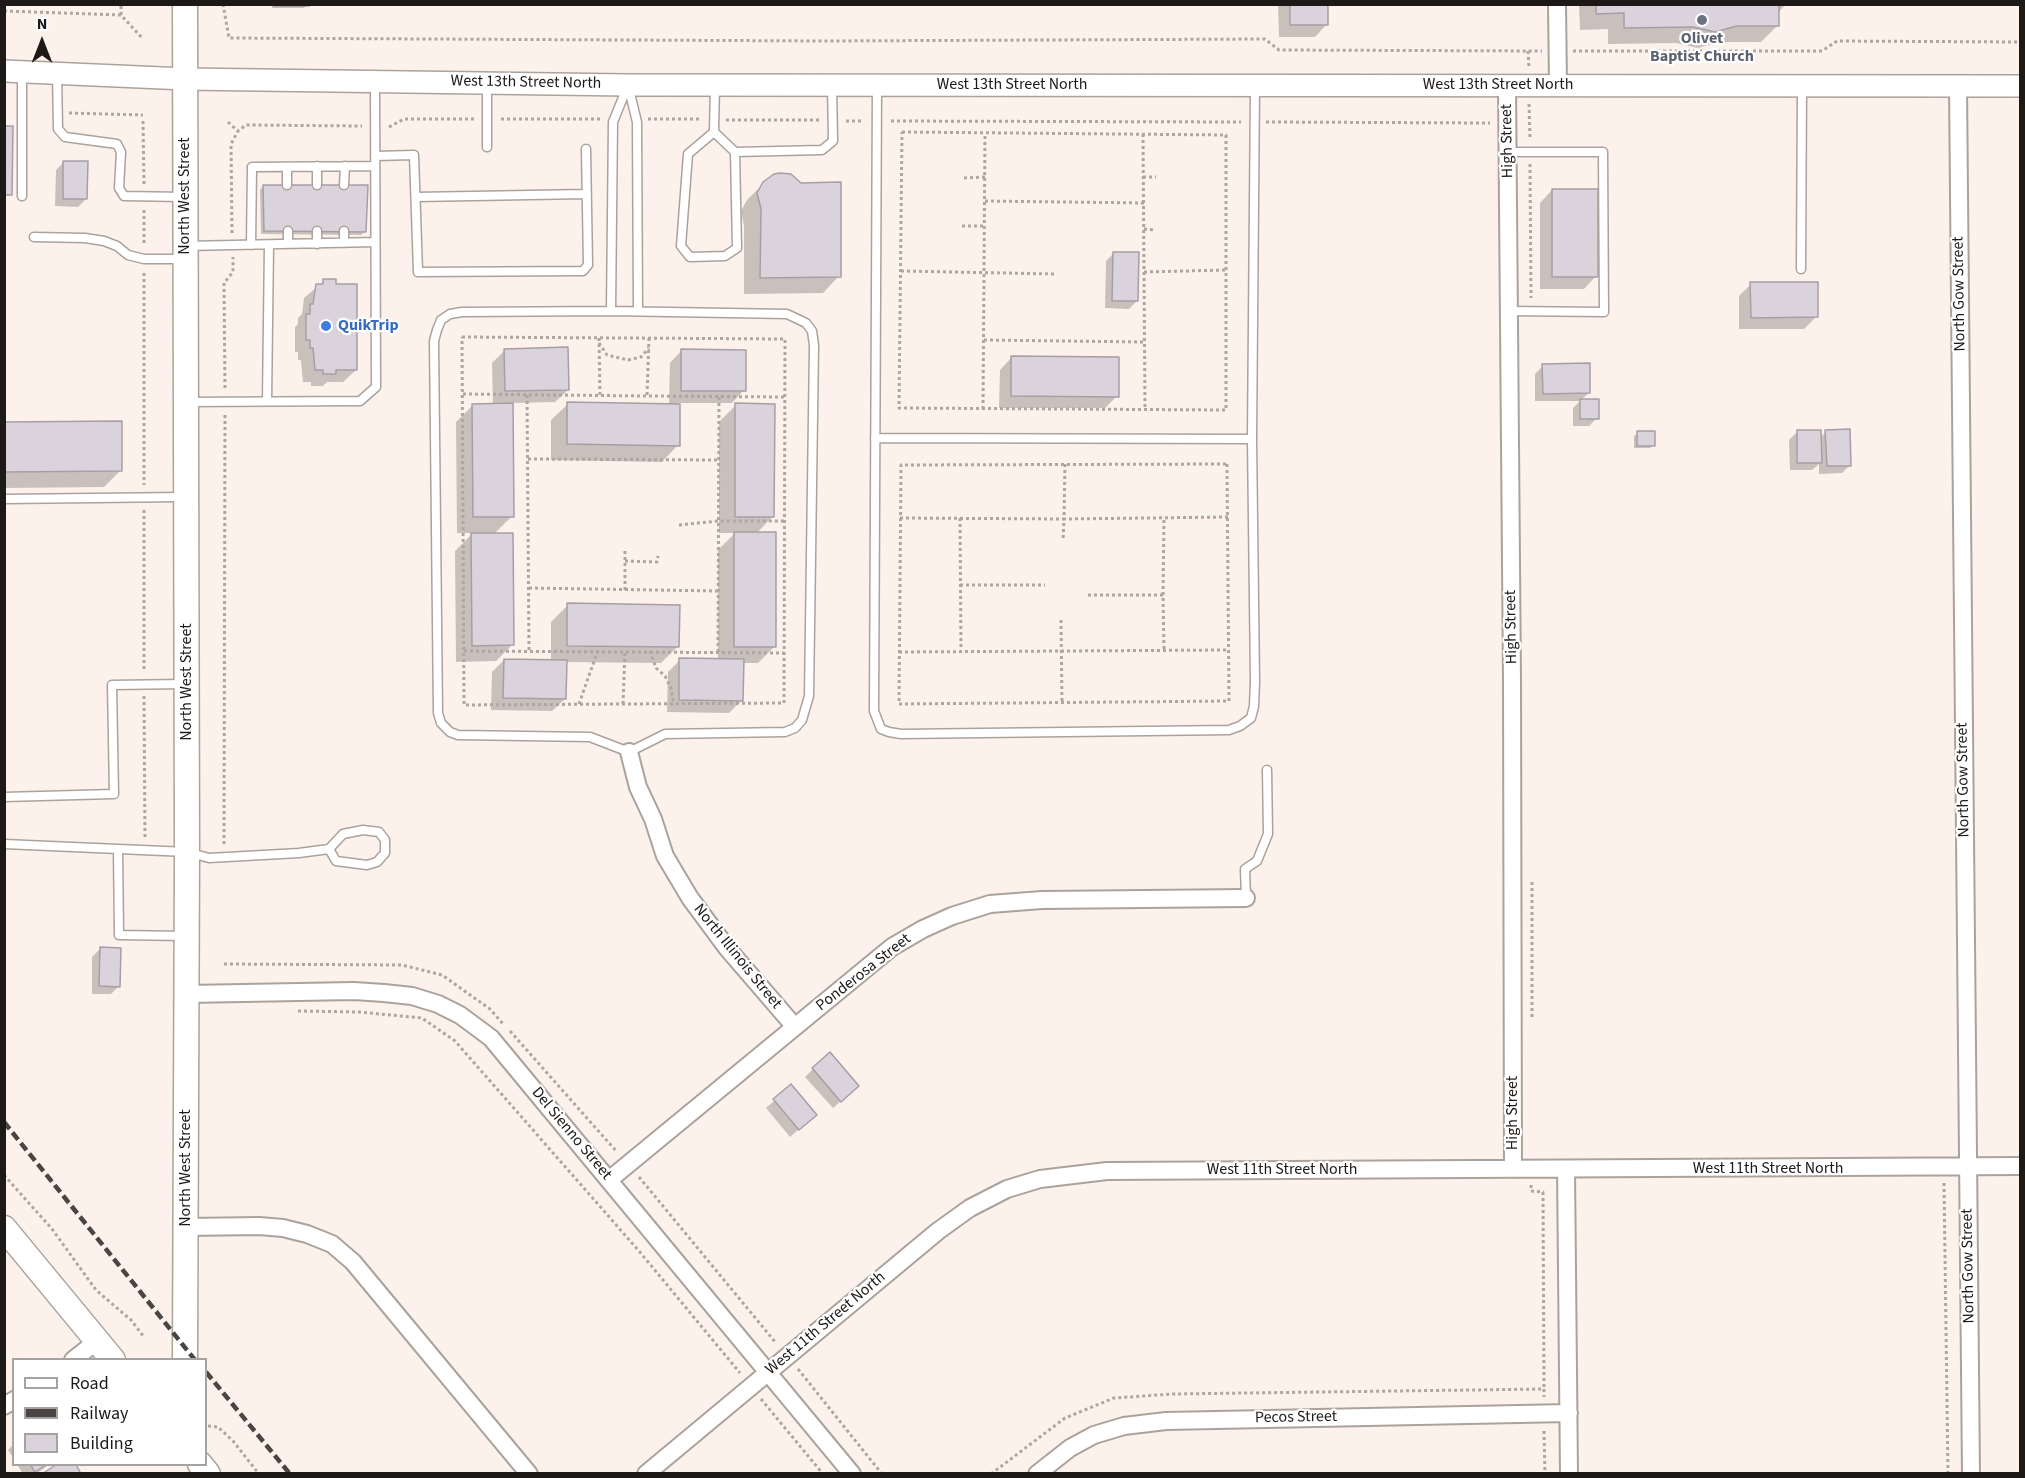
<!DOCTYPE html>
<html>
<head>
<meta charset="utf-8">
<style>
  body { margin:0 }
  #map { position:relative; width:2025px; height:1478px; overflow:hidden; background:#fcf1eb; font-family:"Source Sans 3",sans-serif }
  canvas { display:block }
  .frame { position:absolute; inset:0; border:6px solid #1d1917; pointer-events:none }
  .legend { position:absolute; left:12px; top:1358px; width:195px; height:108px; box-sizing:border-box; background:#fff; border:2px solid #a5a3a2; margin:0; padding:8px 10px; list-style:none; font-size:18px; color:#1d1917 }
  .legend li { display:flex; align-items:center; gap:12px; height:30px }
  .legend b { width:30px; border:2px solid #a5a3a2 }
  .north { position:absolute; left:12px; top:12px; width:60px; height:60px; -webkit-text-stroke:4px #fff; paint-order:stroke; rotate:0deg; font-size:16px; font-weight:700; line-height:24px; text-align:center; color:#1d1917 }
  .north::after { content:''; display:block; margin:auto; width:21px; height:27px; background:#1d1917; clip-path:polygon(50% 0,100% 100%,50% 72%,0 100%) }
</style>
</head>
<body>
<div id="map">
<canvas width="2025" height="1478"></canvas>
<div class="frame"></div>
<ul class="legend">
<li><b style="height:8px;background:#fff"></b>Road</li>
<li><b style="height:8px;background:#4a4542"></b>Railway</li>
<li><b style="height:16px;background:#dbd3dc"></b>Building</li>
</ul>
<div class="north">N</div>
</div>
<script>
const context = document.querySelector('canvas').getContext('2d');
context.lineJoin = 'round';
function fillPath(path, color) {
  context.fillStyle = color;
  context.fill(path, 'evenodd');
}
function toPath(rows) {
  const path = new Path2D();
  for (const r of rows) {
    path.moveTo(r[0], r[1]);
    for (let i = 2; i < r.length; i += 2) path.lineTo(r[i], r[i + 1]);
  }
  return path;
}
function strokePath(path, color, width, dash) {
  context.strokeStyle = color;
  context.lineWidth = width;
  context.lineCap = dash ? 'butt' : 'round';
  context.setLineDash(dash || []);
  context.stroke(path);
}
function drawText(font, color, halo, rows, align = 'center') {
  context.font = font + ' "Source Sans 3",sans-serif';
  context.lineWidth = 4.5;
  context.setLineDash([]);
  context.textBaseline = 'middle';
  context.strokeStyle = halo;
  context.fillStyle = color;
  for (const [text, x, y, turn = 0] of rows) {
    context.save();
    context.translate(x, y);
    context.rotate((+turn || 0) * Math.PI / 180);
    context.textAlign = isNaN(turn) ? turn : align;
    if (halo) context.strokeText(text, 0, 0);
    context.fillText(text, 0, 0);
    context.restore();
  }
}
const shadow = toPath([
  [272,4,308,4,304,8,272,8],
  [1278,4,1327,4,1327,24,1315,37,1279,37],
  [1579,4,1786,4,1778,13,1778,25,1761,42,1719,42,1698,48,1676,43,1608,44,1608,29,1580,30],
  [64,162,86,199,78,207,55,206,56,170],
  [764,183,839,276,823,293,744,294,744,226,741,211,747,200],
  [263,186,365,231,361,235,261,234,260,190],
  [1552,190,1596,276,1584,289,1540,289,1540,203],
  [1114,253,1137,301,1129,309,1105,308,1106,261],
  [324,281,356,370,343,382,327,382,323,386,311,386,311,382,303,382,301,360,298,360,298,352,295,352,295,327,298,324,298,318,302,314,304,298],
  [1751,284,1817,316,1804,329,1739,329,1739,296],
  [505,350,568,390,555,402,511,403,512,516,494,534,513,644,496,661,456,662,455,551,473,533,457,533,456,422,473,405,493,405,492,363],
  [682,350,744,390,732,403,679,403,678,445,662,462,551,460,551,420,568,404,669,405,670,363],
  [1012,357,1117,396,1105,408,999,408,1000,370],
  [1543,366,1589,393,1581,400,1597,418,1589,426,1573,426,1573,408,1580,401,1535,401,1535,374],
  [736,405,773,516,756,534,775,646,758,663,742,663,742,700,729,713,667,712,668,672,680,660,718,660,718,550,735,533,719,533,719,422],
  [4,424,121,470,104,487,4,488],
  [1797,432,1820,438,1826,432,1850,465,1842,473,1819,474,1819,464,1812,470,1790,470,1789,440],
  [1638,433,1653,445,1650,448,1634,448,1634,436],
  [568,605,677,647,661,663,565,662,565,699,552,711,491,710,492,672,504,660,551,661,551,622],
  [100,949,119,986,111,994,92,994,92,957],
  [813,1069,849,1094,833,1108,805,1077],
  [791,1086,807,1122,790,1137,766,1108],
  [14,1444,14,1459,8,1450],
  [17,1464,50,1464,36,1474,23,1474]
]);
const building = toPath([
  [275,4,309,4,309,6,275,6,275,4],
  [1290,4,1328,4,1328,25,1290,25,1290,4],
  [1596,4,1779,4,1779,26,1737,26,1715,32,1693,27,1624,28,1624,13,1596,14,1596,4],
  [4,126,13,126,12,195,4,195,4,126],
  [63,161,88,161,87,199,63,199,63,161],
  [780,173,791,174,801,183,841,182,841,277,760,278,761,209,757,193,763,182,774,174,780,173],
  [263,185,368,185,366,232,264,231,263,185],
  [1552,189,1598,189,1598,277,1552,277,1552,189],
  [1113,252,1139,252,1138,301,1112,301,1113,252],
  [323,279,336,279,336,284,357,284,357,370,336,370,336,374,323,374,323,370,315,370,313,348,310,348,310,340,306,340,306,314,310,314,310,304,313,304,316,284,323,284,323,279],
  [1750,282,1818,282,1818,317,1751,318,1750,282],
  [568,347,569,390,505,391,504,349,568,347],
  [681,349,746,350,746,391,681,391,681,349],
  [1011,356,1119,357,1119,397,1011,396,1011,356],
  [1590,363,1590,393,1543,394,1542,364,1590,363],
  [1580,399,1599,399,1599,419,1580,419,1580,399],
  [567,402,680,404,680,446,567,444,567,402],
  [513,403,514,517,473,517,472,404,513,403],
  [735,403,775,404,774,517,735,517,735,403],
  [122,421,122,471,4,472,4,422,122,421],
  [1850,429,1851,466,1827,466,1825,430,1850,429],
  [1797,430,1821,430,1822,463,1797,463,1797,430],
  [1637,431,1655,431,1655,446,1637,446,1637,431],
  [734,532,776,532,776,647,734,647,734,532],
  [471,533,513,533,514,645,472,646,471,533],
  [567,603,680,605,679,647,567,646,567,603],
  [679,658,744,659,743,701,679,700,679,658],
  [504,659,567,660,566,699,503,698,504,659],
  [100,947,121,948,120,987,99,986,100,947],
  [830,1052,859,1086,841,1102,812,1068,830,1052],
  [791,1084,817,1115,799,1130,773,1099,791,1084],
  [30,1464,47,1464,35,1472,30,1464],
  [57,1464,76,1464,81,1474,42,1474,57,1464]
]);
const path = toPath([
  [223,4,229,38,825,41,1265,39,1279,50,1542,51],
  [4,11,121,15,143,39],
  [121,15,121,4],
  [1528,51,1529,67],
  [1573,51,1822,51,1837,41,2020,42],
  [1529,104,1530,139],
  [69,113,143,115],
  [501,119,602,119],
  [648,119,701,119],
  [726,120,821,120],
  [143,121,144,185],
  [846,121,863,121],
  [891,121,1241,122],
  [228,122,238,131,246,125,362,126],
  [1266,122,1490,123],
  [389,127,404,119,476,119],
  [902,132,1226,135,1226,410,899,408,902,132],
  [1143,134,1145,410],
  [1530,164,1531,298],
  [1143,177,1156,177],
  [964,178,985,177],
  [985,201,1144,203],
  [144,210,144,245],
  [962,226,984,226],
  [1144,229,1155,230],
  [232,233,231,144,238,131],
  [901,271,1055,274],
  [1144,272,1226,270],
  [144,273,144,485],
  [462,337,785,339,784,703,464,705,462,337],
  [599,338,600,396],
  [649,338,647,396,785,397],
  [984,340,1144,342],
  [599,343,607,355,628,360,641,357,649,348],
  [225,388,224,283,233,272,233,257],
  [463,394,647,396],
  [527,395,529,650],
  [983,409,985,133],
  [528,459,718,460],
  [1065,464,1064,519,1228,517],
  [1227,464,1229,701,899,704,901,465,1227,464],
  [144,510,144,671],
  [900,518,1064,519,1063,541],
  [960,518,961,650],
  [679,525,718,521,785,521],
  [625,551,625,590],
  [625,561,657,562,658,556],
  [960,585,1045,585],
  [529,588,718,591],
  [1088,595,1163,595,1164,650],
  [1163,595,1164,518],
  [1061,620,1062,702],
  [464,651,784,653],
  [650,651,656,668,665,676,671,688,674,704],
  [718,652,719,396],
  [899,652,1228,650],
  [144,696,145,839],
  [579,704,598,650],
  [623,704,625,651],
  [224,844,225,413],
  [224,964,402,965,442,975,490,1009,503,1024],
  [298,1011,359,1012,422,1018,455,1041,639,1251,740,1373],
  [1532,1017,1532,881],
  [510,1031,617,1152],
  [4,1175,52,1229,96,1290,131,1320,144,1337],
  [639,1177,776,1343],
  [1944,1183,1948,1474],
  [1531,1185,1531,1191,1543,1192,1544,1389],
  [798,1369,882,1474],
  [761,1399,823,1474],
  [208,1426,218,1427,233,1441,259,1474],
  [1544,1431,1545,1474],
  [991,1474,1065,1418,1114,1398,1173,1394,1544,1389,1544,1397]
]);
const service = toPath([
  [57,73,58,129,65,137,117,144,121,152,119,188,124,196,184,197],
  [628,85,637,122,638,311],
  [877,85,874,711,881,729,889,732,901,734,1229,730,1240,726,1251,718,1254,706,1255,682,1252,439,1255,85],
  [714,132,715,85],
  [487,147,487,83],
  [735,152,714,132,688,154,681,246,690,257,725,256,737,248,735,152,822,150,833,141,832,85],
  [1508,152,1603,152,1604,312,1509,311],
  [375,156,414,155,418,272,583,271,588,265,586,149],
  [317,166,317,185],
  [287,167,287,185],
  [344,185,345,166],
  [22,196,22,71],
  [416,197,586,194],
  [317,231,317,244],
  [344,231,344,243],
  [34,237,85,238,104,241,117,246,128,255,144,259,182,259],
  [288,244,288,231],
  [251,245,252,167,375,166],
  [186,246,375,242],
  [1801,269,1802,86],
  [611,311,787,314,806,323,812,331,814,345,809,696,802,720,795,728,785,732,665,734,629,752,590,737,458,735,450,732,441,723,438,713,434,341,437,330,441,320,450,314,462,312,611,311],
  [611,311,613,122,628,85],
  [267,401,269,245],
  [187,402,360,401,376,387,375,81],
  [875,438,1252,439],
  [4,499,183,497],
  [4,797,114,794,112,685,184,684],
  [4,844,187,852,209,858,299,853,329,849,343,834,363,830,379,832,385,840,385,853,377,862,367,865,336,861,329,849],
  [118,850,119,935,184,936],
  [1246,898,1245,869,1257,861,1268,834,1267,770]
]);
const minor = toPath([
  [1557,4,1558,85],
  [1507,85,1512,681,1513,1169],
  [1958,86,1971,1474],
  [629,752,638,787,653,819,665,856,690,898,727,948,795,1027],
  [187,994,354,991,384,993,412,996,438,1004,460,1015,491,1038,852,1474],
  [1566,1169,1569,1474],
  [609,1180,892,947,923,929,952,916,990,904,1042,900,1246,898],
  [186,1227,259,1226,283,1228,307,1234,332,1244,353,1262,529,1474],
  [73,1360,97,1341],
  [4,1406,14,1400],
  [646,1474,938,1231,970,1208,1007,1189,1040,1179,1107,1171,2020,1166],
  [1037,1474,1070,1448,1094,1435,1124,1426,1166,1421,1569,1413]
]);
const tertiary = toPath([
  [4,71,185,79,628,85,2020,86]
]);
const secondary = toPath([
  [4,1228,113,1360],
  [185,1360,187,852,185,4],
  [200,1464,208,1474]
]);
const rail = toPath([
  [4,1122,195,1360],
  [206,1372,290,1474]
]);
const markers = [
  [1702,20,6,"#6b7280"],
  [326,326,6,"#3f7fe0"]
];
const worshipNames = [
  ["Olivet",1702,39],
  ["Baptist Church",1702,57]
];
const streetNames = [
  ["West 13th Street North",526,83,1],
  ["West 13th Street North",1012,85],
  ["West 13th Street North",1498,85],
  ["High Street",1508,141,-91],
  ["North West Street",185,196,-90],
  ["North Gow Street",1960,294,-91],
  ["High Street",1512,627,-91],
  ["North West Street",187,682,-90],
  ["North Gow Street",1964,780,-91],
  ["North Illinois Street",737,957,51],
  ["Ponderosa Street",864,973,-38],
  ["High Street",1513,1113,-90],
  ["Del Sienno Street",571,1134,50],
  ["North West Street",186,1168,-90],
  ["West 11th Street North",1768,1169],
  ["West 11th Street North",1282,1170],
  ["North Gow Street",1969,1266,-91],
  ["West 11th Street North",826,1324,-40],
  ["Pecos Street",1296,1418,-1]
];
const shopNames = [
  ["QuikTrip",338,326]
];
fillPath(shadow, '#0003');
fillPath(building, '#dbd3dc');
strokePath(building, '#a69ea7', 1.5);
strokePath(service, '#aca29c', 11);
strokePath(minor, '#aca29c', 20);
strokePath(tertiary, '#aca29c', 24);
strokePath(secondary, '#aca29c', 27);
strokePath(path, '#afa6a2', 3, [3, 3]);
strokePath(service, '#fff', 8);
strokePath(minor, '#fff', 16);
strokePath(tertiary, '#fff', 21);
strokePath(secondary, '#fff', 24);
strokePath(rail, '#4a4542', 4.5, [9, 4.5]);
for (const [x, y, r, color] of markers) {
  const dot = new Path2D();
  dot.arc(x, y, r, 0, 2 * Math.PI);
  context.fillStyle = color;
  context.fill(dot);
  strokePath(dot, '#fff', 2);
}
drawText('bold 16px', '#5b616d', '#fff', worshipNames);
drawText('16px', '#1d1917', '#fff', streetNames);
drawText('bold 16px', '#366cbe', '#fff', shopNames, 'left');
</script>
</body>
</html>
